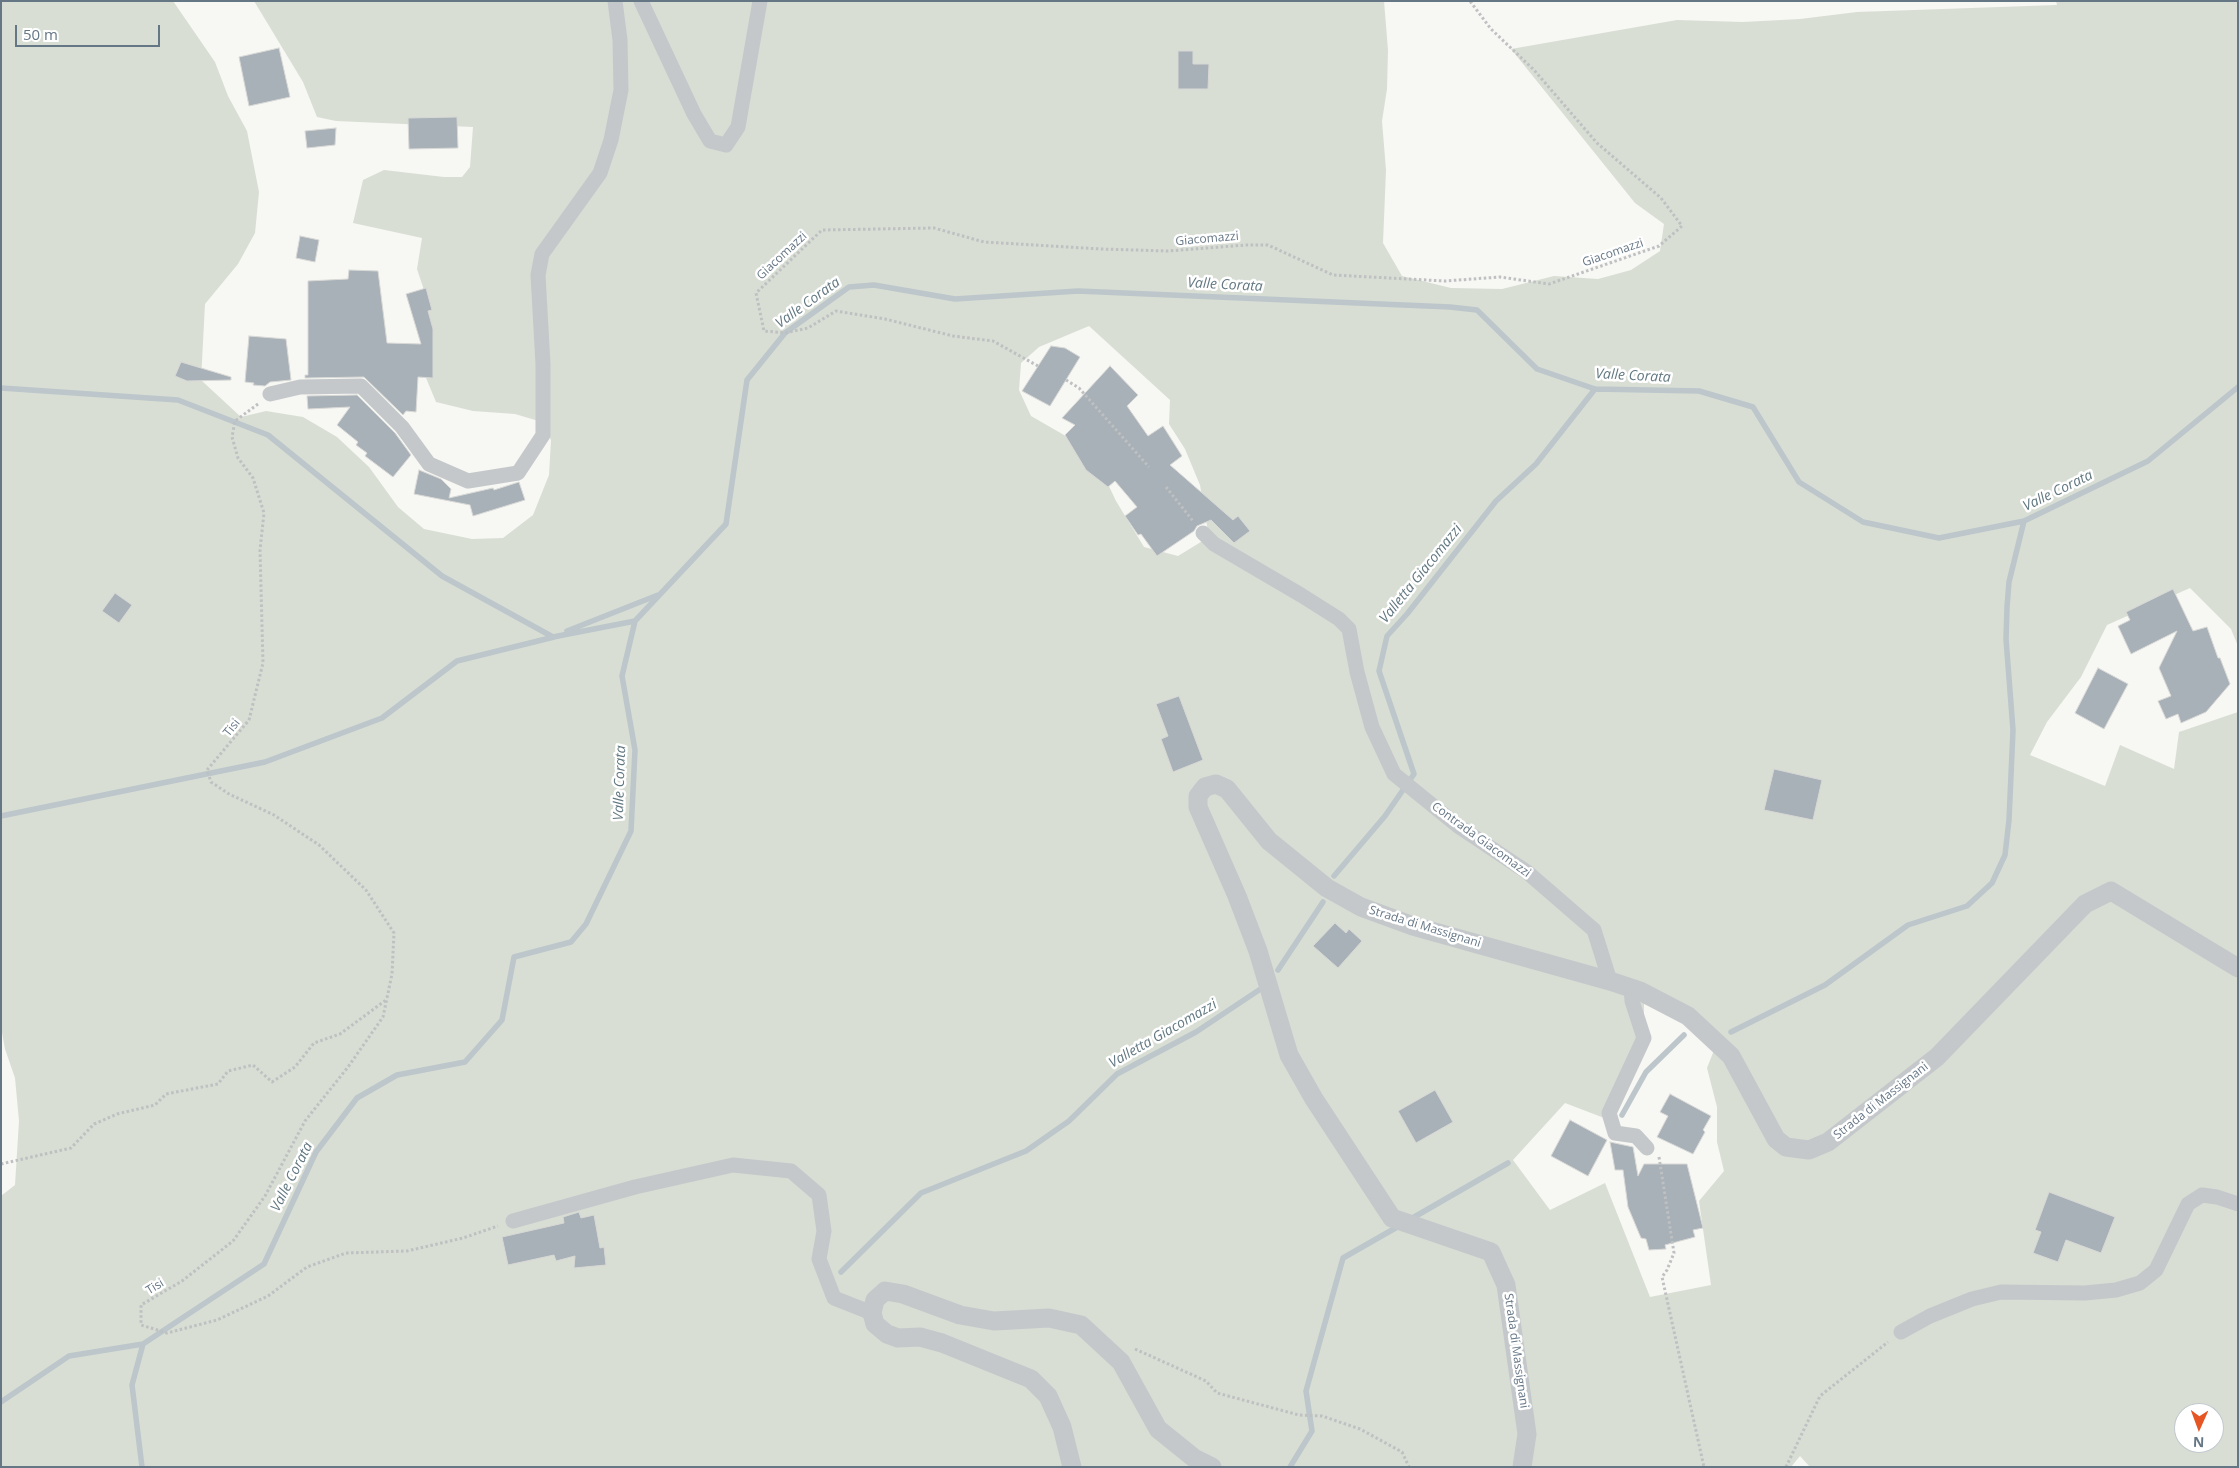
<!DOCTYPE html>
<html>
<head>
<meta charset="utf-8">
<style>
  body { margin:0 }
  #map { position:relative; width:2239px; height:1468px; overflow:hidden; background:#f7f7f3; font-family:"Open Sans",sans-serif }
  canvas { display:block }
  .frame { position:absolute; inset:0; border:2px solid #657685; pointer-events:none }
  .north { position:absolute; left:2174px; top:1403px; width:50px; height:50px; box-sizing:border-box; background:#fff; border:1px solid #c1c8ce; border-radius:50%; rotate:182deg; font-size:14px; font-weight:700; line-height:20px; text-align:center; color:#657685 }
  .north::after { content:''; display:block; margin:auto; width:18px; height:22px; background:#e65624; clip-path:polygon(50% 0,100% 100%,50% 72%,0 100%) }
  .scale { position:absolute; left:15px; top:25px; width:145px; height:22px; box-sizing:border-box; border:2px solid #657685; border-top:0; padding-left:6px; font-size:15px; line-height:18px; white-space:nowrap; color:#657685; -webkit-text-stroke:4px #fff; paint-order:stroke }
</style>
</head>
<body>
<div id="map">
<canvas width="2239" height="1468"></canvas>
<div class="frame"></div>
<div class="north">N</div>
<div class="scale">50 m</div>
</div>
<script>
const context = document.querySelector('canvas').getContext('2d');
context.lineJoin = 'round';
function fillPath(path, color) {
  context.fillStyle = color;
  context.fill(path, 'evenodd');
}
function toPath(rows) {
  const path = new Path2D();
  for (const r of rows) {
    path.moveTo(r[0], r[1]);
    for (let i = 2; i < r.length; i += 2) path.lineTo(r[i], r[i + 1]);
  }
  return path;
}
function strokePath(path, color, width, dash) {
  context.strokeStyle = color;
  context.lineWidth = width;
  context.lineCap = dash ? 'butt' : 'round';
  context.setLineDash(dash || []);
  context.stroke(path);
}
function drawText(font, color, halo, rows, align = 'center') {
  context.font = font + ' "Open Sans",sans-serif';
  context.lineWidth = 5;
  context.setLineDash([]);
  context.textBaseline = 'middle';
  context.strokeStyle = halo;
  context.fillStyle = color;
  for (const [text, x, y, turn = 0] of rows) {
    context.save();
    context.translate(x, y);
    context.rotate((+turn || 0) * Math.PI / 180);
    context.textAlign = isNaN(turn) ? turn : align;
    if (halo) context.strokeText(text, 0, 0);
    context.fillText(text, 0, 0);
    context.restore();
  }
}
const green = toPath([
  [1,1,173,1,215,62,228,96,247,131,259,192,255,233,238,264,205,304,201,380,241,417,266,411,303,417,337,437,369,467,398,507,424,529,472,539,503,538,533,515,549,475,551,440,542,422,515,414,473,411,436,402,424,373,429,353,423,287,417,269,422,238,353,223,363,180,384,170,444,177,462,177,470,167,473,127,336,121,317,117,303,82,254,1,1384,1,1388,50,1387,89,1382,121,1386,170,1383,243,1402,276,1451,288,1502,289,1554,276,1598,279,1631,270,1660,251,1664,224,1635,203,1511,49,1677,20,1743,22,1800,19,1857,12,2057,5,2056,1,2238,1,2238,646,2231,629,2190,588,2107,625,2081,677,2047,722,2030,755,2105,786,2120,745,2174,769,2179,732,2238,712,2238,1467,1810,1467,1800,1456,1791,1467,1,1467,1,1196,15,1185,19,1121,15,1078,5,1049,1,1027],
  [1089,326,1170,400,1169,424,1185,449,1200,485,1209,537,1178,556,1144,547,1116,501,1097,461,1064,435,1031,416,1019,390,1021,363,1039,347],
  [1644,994,1720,1035,1707,1068,1717,1107,1717,1142,1724,1171,1699,1201,1711,1285,1650,1297,1605,1183,1550,1210,1513,1160,1565,1103,1612,1121,1644,1053],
  [2184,1413,2214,1413,2214,1443,2184,1443]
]);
const stream = toPath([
  [1,388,178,400,268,435,442,576,553,637,635,621],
  [567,631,658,595],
  [1,816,265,762,382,718,457,661,554,637],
  [1334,876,1385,816,1414,774,1379,671,1387,636,1407,614,1496,501,1536,464,1595,389],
  [1278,970,1323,902],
  [1731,1032,1825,985,1908,925,1967,906,1992,883,2005,855,2009,820,2013,730,2006,639,2007,607,2009,582,2024,521],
  [1622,1115,1646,1072,1684,1035],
  [1409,1220,1508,1163],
  [841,1272,921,1193,1026,1151,1069,1121,1117,1074,1196,1032,1259,990],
  [1,1402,69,1356,143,1344],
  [142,1467,132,1385,143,1344,264,1264,316,1152,357,1098,397,1075,465,1062,502,1020,514,957,571,942,586,924,631,831,635,750,622,676,635,621,726,524,747,380,785,333,849,287,874,285,955,299,1078,291,1450,307,1477,310,1537,369,1595,389,1699,391,1753,407,1799,482,1863,522,1939,538,2024,521,2148,461,2238,387],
  [1290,1467,1312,1431,1306,1391,1343,1258,1399,1226]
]);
const building = toPath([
  [279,48,290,97,249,106,239,57,279,48],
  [1178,51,1193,51,1193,64,1209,64,1208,89,1178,89,1178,51],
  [457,117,458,148,409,149,408,118,457,117],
  [336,128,335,145,307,148,305,131,336,128],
  [300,236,319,240,315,262,296,258,300,236],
  [349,270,378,271,387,343,421,344,406,294,426,288,432,310,428,311,433,329,433,378,418,377,416,412,406,411,403,415,364,377,305,378,305,375,308,375,308,281,348,279,349,270],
  [249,336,286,339,291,380,270,382,265,386,253,385,254,383,245,382,249,336],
  [1051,346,1065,348,1080,357,1050,406,1022,391,1051,346],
  [181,362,231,377,231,380,187,381,175,376,181,362],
  [1110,366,1138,395,1127,406,1148,436,1163,426,1182,456,1170,465,1233,520,1238,516,1250,531,1234,543,1211,520,1197,526,1194,531,1157,556,1141,534,1138,535,1125,516,1137,507,1115,481,1108,487,1086,470,1065,435,1075,425,1062,418,1110,366],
  [357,395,395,433,411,455,393,477,365,456,367,453,356,445,358,442,337,425,350,407,308,409,307,396,357,395],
  [419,470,441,479,451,489,449,498,493,488,494,490,519,482,525,500,473,516,470,505,414,494,419,470],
  [2173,589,2193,631,2207,627,2218,658,2220,658,2230,684,2206,712,2181,723,2178,714,2166,719,2158,701,2171,696,2159,668,2177,631,2131,654,2118,626,2130,620,2126,612,2173,589],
  [115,593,132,605,119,623,102,611,115,593],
  [2098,668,2128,684,2104,729,2075,713,2098,668],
  [1179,696,1203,760,1173,772,1161,739,1168,736,1156,704,1179,696],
  [1774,769,1822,780,1813,820,1764,810,1774,769],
  [1335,923,1346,933,1349,929,1362,941,1338,968,1313,946,1335,923],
  [1435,1090,1453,1122,1416,1143,1398,1111,1435,1090],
  [1670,1094,1711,1116,1703,1130,1705,1132,1693,1154,1657,1137,1668,1116,1660,1112,1670,1094],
  [1570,1120,1607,1140,1588,1176,1551,1156,1570,1120],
  [1610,1142,1633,1147,1638,1176,1644,1164,1687,1164,1703,1228,1693,1230,1695,1237,1665,1245,1666,1249,1649,1250,1646,1239,1641,1238,1628,1207,1623,1170,1615,1170,1610,1142],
  [2049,1192,2115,1217,2101,1253,2066,1240,2058,1262,2033,1253,2041,1232,2035,1230,2049,1192],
  [579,1212,581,1218,594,1215,600,1248,604,1247,606,1265,574,1268,575,1256,556,1261,554,1255,508,1265,502,1237,564,1223,563,1217,579,1212]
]);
const path = toPath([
  [1038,366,993,341,953,336,885,319,836,311,808,328,785,333,764,331,756,293,822,230,934,228,984,242,1101,249,1168,251,1246,245,1268,245,1333,275,1445,281,1500,277,1549,284,1659,246,1682,226,1661,198,1597,143,1534,70,1491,29,1470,1],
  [1066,380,1079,388,1149,467],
  [258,404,235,421,232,437,238,458,253,478,264,513,260,550,263,663,249,720,207,770,211,782,229,794,274,815,319,845,366,890,394,933,392,974,383,1017,348,1067,305,1121,265,1196,233,1241,182,1281,141,1305,141,1325,167,1333,217,1320,268,1296,307,1267,346,1253,407,1251,463,1238,498,1226],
  [1166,487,1193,521],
  [1659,1157,1674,1253,1667,1270,1662,1277,1704,1467],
  [1,1164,71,1148,94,1124,117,1114,155,1105,166,1094,218,1084,228,1071,253,1065,272,1082,295,1067,314,1043,340,1034,386,1000],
  [1135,1349,1206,1381,1217,1393,1299,1415,1322,1416,1360,1429,1402,1452,1409,1467],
  [1786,1467,1820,1396,1888,1342]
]);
const minor = toPath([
  [641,1,694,114,710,141,726,145,738,127,760,1],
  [270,394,300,387,361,386,402,427,429,464,468,481,518,473,543,435,543,364,538,275,542,254,600,173,611,140,621,90,620,40,615,1],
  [1203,533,1214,544,1301,595,1339,619,1349,629,1357,672,1372,727,1394,774,1458,826,1527,872,1594,930,1610,981],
  [1631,988,1632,1001,1644,1038,1609,1113,1615,1133,1636,1136,1647,1148],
  [513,1221,635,1187,733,1165,791,1171,819,1195,824,1231,819,1259,834,1298,872,1313],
  [1901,1332,1930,1316,1972,1299,2001,1292,2085,1293,2116,1290,2140,1283,2156,1270,2188,1204,2202,1195,2217,1197,2238,1204]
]);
const tertiary = toPath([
  [1072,1467,1062,1427,1048,1396,1031,1379,942,1343,920,1337,898,1338,887,1334,875,1324,872,1313,875,1300,885,1291,903,1294,960,1315,994,1321,1049,1318,1081,1325,1121,1362,1158,1429,1194,1458,1212,1467],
  [1522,1467,1527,1434,1506,1285,1491,1252,1392,1218,1314,1099,1289,1055,1258,951,1237,896,1198,807,1198,796,1205,787,1216,784,1227,789,1269,841,1327,888,1361,907,1413,926,1610,981,1640,991,1688,1016,1731,1056,1776,1139,1786,1147,1809,1150,1828,1142,1937,1057,2085,904,2111,891,2238,968]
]);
const streetNames = [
  ["Giacomazzi",1207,239,-5],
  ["Giacomazzi",1613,253,-19],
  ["Giacomazzi",782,256,-43],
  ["Tisi",232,728,-51],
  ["Contrada Giacomazzi",1481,840,36],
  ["Strada di Massignani",1425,927,17],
  ["Strada di Massignani",1881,1101,-38],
  ["Tisi",155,1287,-31],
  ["Strada di Massignani",1516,1351,82]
];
const waterNames = [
  ["Valle Corata",1225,285,3],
  ["Valle Corata",808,303,-36],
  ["Valle Corata",1633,376,3],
  ["Valle Corata",2058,491,-26],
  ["Valletta Giacomazzi",1421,574,-51],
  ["Valle Corata",620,783,-88],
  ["Valletta Giacomazzi",1163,1034,-30],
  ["Valle Corata",292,1177,-63]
];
fillPath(green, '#d8ded4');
strokePath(stream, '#bcc6cb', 5.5);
fillPath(building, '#a8b1b7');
strokePath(building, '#d8d8d6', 1);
strokePath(path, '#bec0c2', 3, [2.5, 2.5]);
strokePath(minor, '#c4c8cb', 15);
strokePath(tertiary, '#c4c8cb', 19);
drawText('12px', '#657685', '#fff', streetNames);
drawText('italic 14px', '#617781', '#fff', waterNames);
</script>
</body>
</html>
